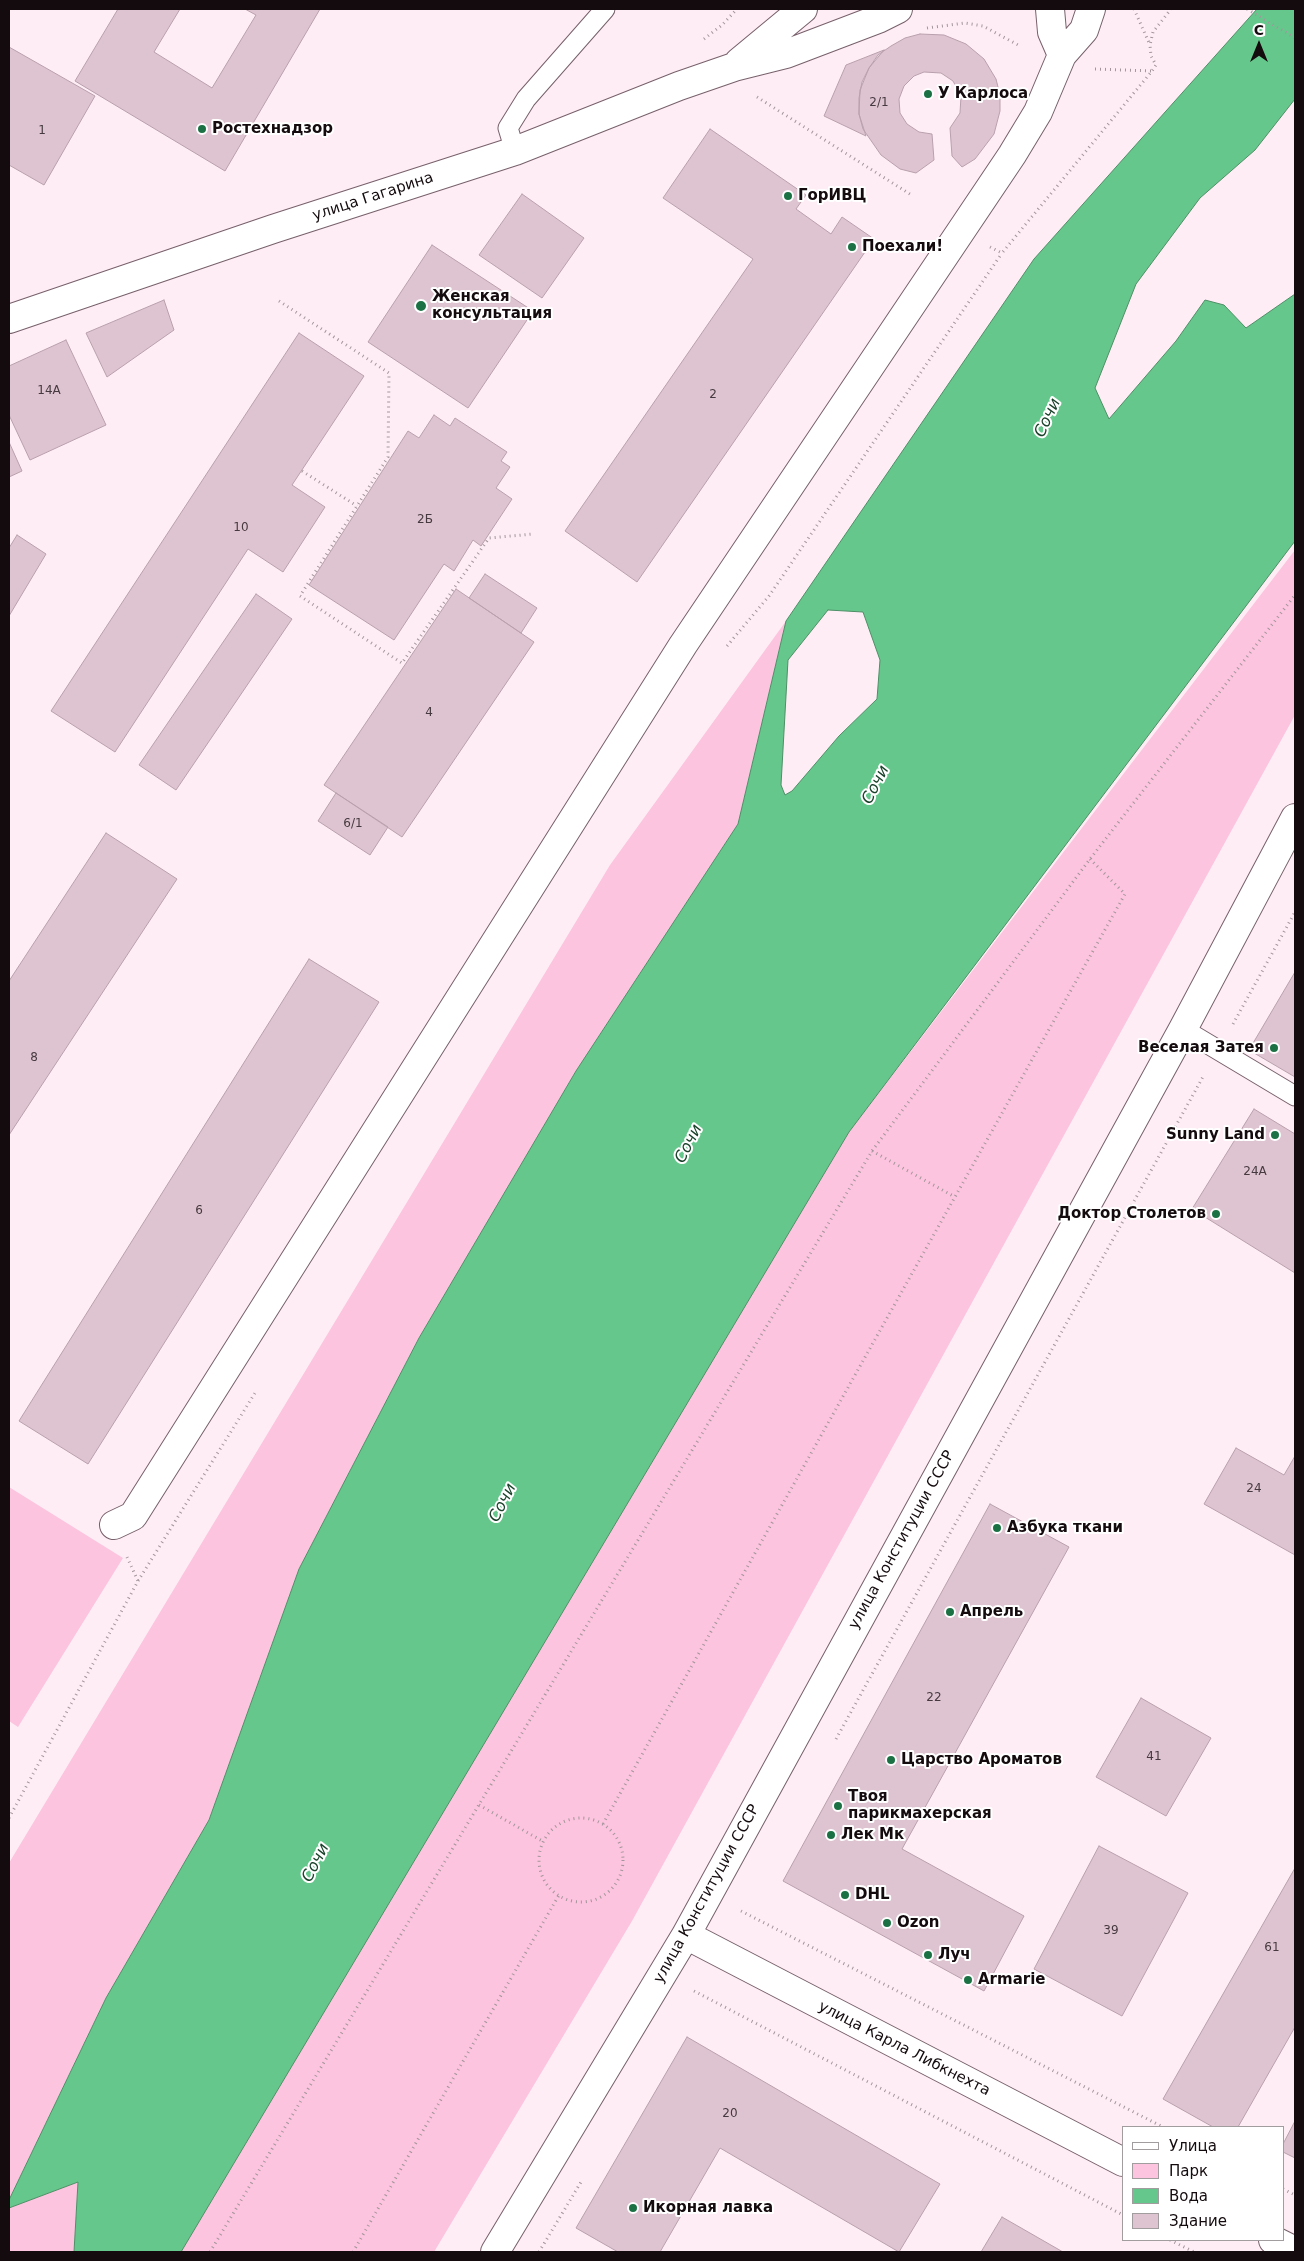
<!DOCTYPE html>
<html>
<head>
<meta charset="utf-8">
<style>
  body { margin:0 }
  #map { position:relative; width:1304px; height:2261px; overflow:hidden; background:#feedf5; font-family:"DejaVu Sans",sans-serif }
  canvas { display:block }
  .frame { position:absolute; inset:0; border:10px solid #140b0f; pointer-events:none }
  .legend { position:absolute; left:1122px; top:2126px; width:162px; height:115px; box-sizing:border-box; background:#fff; border:1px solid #a19d9f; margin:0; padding:6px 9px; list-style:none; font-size:15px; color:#140b0f }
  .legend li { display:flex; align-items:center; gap:10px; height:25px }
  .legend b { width:25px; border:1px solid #a19d9f }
  .north { position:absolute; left:1234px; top:20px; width:50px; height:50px; -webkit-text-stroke:4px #fff; paint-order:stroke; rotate:0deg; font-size:14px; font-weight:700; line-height:20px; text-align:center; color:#140b0f }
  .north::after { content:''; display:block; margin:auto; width:18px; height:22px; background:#140b0f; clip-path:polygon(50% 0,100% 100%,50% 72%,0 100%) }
</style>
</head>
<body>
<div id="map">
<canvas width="1304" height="2261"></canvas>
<div class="frame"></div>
<ul class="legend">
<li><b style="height:6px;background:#fff"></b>Улица</li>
<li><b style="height:14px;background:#fcc4de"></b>Парк</li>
<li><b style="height:14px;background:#66c78c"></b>Вода</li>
<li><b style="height:14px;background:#dec4d0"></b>Здание</li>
</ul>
<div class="north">С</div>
</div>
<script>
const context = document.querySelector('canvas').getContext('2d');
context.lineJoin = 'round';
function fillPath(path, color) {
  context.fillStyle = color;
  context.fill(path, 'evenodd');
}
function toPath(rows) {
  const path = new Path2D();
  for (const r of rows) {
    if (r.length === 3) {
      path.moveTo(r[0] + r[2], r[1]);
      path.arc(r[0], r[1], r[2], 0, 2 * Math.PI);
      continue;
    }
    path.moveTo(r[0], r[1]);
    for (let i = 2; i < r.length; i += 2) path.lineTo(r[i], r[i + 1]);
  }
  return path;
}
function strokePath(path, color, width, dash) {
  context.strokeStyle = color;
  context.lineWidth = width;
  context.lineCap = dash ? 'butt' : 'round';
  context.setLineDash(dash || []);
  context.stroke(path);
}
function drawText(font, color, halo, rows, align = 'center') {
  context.font = font + ' "DejaVu Sans",sans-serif';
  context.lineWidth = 4;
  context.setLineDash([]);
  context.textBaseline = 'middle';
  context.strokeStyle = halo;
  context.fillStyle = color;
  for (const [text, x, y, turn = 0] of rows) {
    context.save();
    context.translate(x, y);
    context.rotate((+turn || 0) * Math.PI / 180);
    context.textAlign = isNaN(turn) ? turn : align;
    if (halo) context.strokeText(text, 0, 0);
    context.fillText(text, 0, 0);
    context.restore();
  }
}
const green = toPath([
  [1295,550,1295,715,632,1921,434,2252,181,2252,849,1132],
  [786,621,738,824,576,1071,419,1338,299,1569,209,1820,106,1998,9,2200,9,1863,610,865],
  [9,1487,123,1558,18,1727,9,1721],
  [78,2182,74,2252,9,2252,9,2208]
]);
const water = toPath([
  [1257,9,1295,9,1295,99,1255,150,1200,198,1136,284,1095,388,1109,419,1176,341,1205,300,1224,305,1246,328,1295,294,1295,541,849,1132,181,2252,74,2252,78,2182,9,2208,9,2200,106,1998,209,1820,299,1569,419,1338,576,1071,738,824,786,621,1034,259,1257,9],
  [828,610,863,612,880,660,877,699,839,736,792,791,785,795,781,785,788,660,828,610]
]);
const building = toPath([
  [118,9,180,9,154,52,212,88,256,15,245,9,320,9,225,171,75,81,118,9],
  [920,34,944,35,966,44,984,59,996,79,1000,95,1000,111,994,134,975,159,962,167,952,156,950,128,960,113,961,96,953,81,941,73,924,72,914,76,904,86,899,99,900,113,907,124,919,132,932,134,934,160,916,173,900,169,881,155,863,129,859,114,859,98,862,82,869,68,878,55,891,46,905,38,920,34],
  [9,47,95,96,44,185,9,165,9,47],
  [884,50,869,68,860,90,859,114,866,136,824,116,846,65,884,50],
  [710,129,806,195,796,209,831,234,842,217,874,239,637,582,565,531,753,259,663,198,710,129],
  [522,194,584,238,542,298,479,255,522,194],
  [432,245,533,311,468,408,368,342,432,245],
  [164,300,174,330,107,377,86,333,164,300],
  [299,333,364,376,292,485,325,507,283,572,248,549,115,752,51,711,299,333],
  [66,340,106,425,30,460,9,415,9,366,66,340],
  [434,415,450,426,455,418,507,452,501,461,510,467,496,488,512,499,481,546,473,540,454,571,444,564,394,640,309,585,408,431,419,438,434,415],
  [9,442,22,471,9,477,9,442],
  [17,535,46,554,9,616,9,548,17,535],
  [485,574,537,608,521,633,469,598,485,574],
  [456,589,534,642,402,837,324,785,456,589],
  [256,594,292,619,176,790,139,765,256,594],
  [336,793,388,827,370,855,318,821,336,793],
  [106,833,177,879,9,1135,9,981,106,833],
  [309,959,379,1002,88,1464,19,1421,309,959],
  [1295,972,1295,1077,1249,1050,1295,972],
  [1254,1109,1295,1134,1295,1273,1192,1209,1254,1109],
  [1236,1448,1284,1475,1295,1456,1295,1555,1204,1504,1236,1448],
  [990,1504,1069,1547,902,1849,1024,1916,984,1991,783,1881,990,1504],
  [1141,1698,1211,1738,1166,1816,1096,1777,1141,1698],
  [1099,1846,1188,1893,1122,2016,1034,1969,1099,1846],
  [1295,1868,1295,2027,1238,2127,1213,2127,1163,2099,1295,1868],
  [687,2037,940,2184,899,2252,720,2148,660,2252,618,2252,576,2228,687,2037],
  [1295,2121,1295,2158,1283,2152,1283,2144,1295,2121],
  [1002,2217,1063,2252,981,2252,1002,2217]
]);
const path = toPath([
  [1134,9,1150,45],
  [1247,9,1295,38],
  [927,28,965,23,983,26,1020,46],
  [704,39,722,25,737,9],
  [1095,69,1152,71],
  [757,97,913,196],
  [990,247,1002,253,1152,71,1156,65,1151,56,1150,45,1153,32,1171,9],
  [279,301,389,373,388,457,300,596,402,663,489,538,533,534],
  [302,471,357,506],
  [727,646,769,596,1002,253],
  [1233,1024,1295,912],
  [872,1151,955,1197],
  [127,1557,138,1581],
  [836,1739,1204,1075],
  [479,1805,544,1842],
  [9,1818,138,1581,255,1393],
  [581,1860,42],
  [603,1824,1125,894,1090,859],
  [741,1911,1163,2127],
  [694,1991,1123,2215],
  [1283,2189,1295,2195],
  [1170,2240,1194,2252],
  [210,2252,872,1151,1090,859,1295,595],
  [353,2252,559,1895],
  [539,2252,581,2182]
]);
const lane = toPath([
  [515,151,508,128,526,99,605,9],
  [1183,1029,1295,1096]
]);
const street = toPath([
  [1050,9,1052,32,1062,55],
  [114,1525,133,1516,683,645,1012,155,1038,112,1062,55,1084,30,1091,9]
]);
const secondary = toPath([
  [739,62,803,9],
  [9,319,273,229,515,151,679,86,734,67,786,54,878,19,898,9],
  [686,1935,1123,2162],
  [1273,2240,1295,2251],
  [495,2252,686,1935,1183,1029,1295,818]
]);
const markers = [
  [928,94,5,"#1b7144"],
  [202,129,5,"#1b7144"],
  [788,196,5,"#1b7144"],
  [852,247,5,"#1b7144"],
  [421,306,6,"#1b7144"],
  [1274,1048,5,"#1b7144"],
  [1275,1135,5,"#1b7144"],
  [1216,1214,5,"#1b7144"],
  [997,1528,5,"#1b7144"],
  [950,1612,5,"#1b7144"],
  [891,1760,5,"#1b7144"],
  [838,1806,5,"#1b7144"],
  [831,1835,5,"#1b7144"],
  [845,1895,5,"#1b7144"],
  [887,1923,5,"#1b7144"],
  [928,1955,5,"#1b7144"],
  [968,1980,5,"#1b7144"],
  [633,2208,5,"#1b7144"]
];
const numberNames = [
  ["2/1",879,103],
  ["1",42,131],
  ["14А",49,391],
  ["2",713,395],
  ["2Б",425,520],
  ["10",241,528],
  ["4",429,713],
  ["6/1",353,824],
  ["8",34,1058],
  ["24А",1255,1172],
  ["6",199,1211],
  ["24",1254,1489],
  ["22",934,1698],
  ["41",1154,1757],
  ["39",1111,1931],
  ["61",1272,1948],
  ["20",730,2114]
];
const poiNames = [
  ["У Карлоса",938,94],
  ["Ростехнадзор",212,129],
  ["ГорИВЦ",798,196],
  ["Поехали!",862,247],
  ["Женская",432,297],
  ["консультация",432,314],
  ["Веселая Затея",1264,1048,"right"],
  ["Sunny Land",1265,1135,"right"],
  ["Доктор Столетов",1206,1214,"right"],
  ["Азбука ткани",1007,1528],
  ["Апрель",960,1612],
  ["Царство Ароматов",901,1760],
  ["Твоя",848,1797],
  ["парикмахерская",848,1814],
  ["Лек Мк",841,1835],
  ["DHL",855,1895],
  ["Ozon",897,1923],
  ["Луч",938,1955],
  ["Armarie",978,1980],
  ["Икорная лавка",643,2208]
];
const streetNames = [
  ["улица Гагарина",373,197,-18],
  ["улица Конституции СССР",902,1540,-61],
  ["улица Конституции СССР",707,1894,-61],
  ["улица Карла Либкнехта",904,2049,27]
];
const waterNames = [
  ["Сочи",1048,418,-65],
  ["Сочи",876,785,-63],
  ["Сочи",689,1144,-63],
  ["Сочи",503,1503,-63],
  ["Сочи",316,1863,-63]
];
fillPath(green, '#fcc4de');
fillPath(water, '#66c78c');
strokePath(water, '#4d8f66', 1);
fillPath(building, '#dec4d0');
strokePath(building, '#b9a0ac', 1);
strokePath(lane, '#77606b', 21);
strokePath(street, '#77606b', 30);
strokePath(secondary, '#77606b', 30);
strokePath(path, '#a3959b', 3, [1, 4]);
strokePath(lane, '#fff', 19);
strokePath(street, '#fff', 28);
strokePath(secondary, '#fff', 28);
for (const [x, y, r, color] of markers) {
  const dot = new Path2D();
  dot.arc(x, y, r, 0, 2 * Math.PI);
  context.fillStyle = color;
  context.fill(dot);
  strokePath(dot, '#fff', 2);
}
drawText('12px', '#46393f', null, numberNames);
drawText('bold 15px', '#140b0f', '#fff', poiNames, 'left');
drawText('15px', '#140b0f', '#fff', streetNames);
drawText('italic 16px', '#1a422b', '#fff', waterNames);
</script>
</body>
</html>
